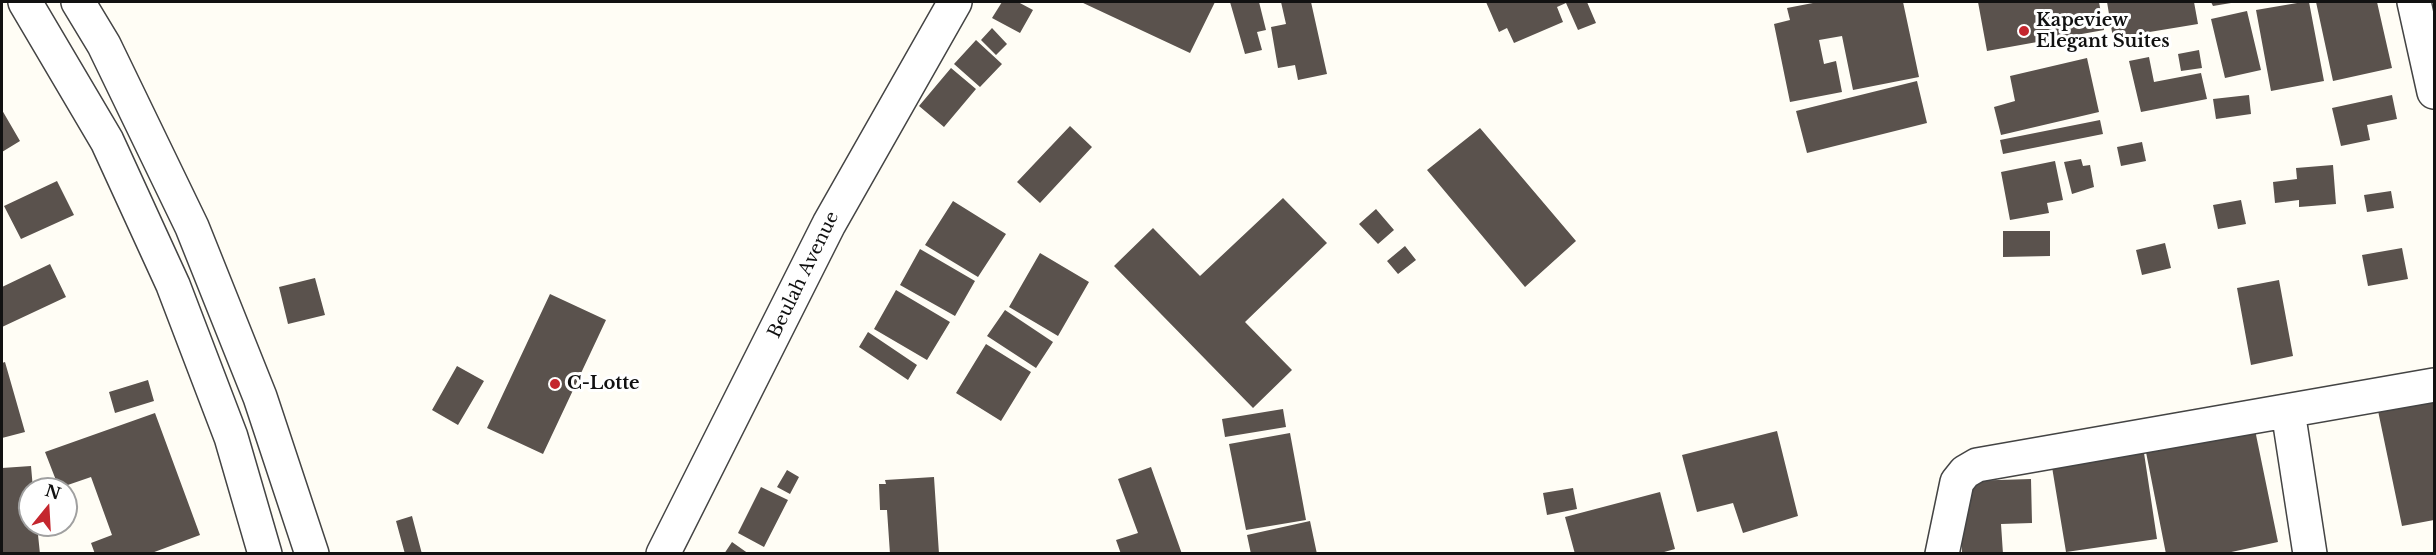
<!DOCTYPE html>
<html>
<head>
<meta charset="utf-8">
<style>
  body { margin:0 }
  #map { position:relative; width:2436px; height:555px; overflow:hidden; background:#fffdf5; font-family:"Libre Baskerville",serif }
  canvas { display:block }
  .frame { position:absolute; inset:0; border:3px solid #111; pointer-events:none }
  .north { position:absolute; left:18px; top:477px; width:60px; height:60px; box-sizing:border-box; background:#fff; border:2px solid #a0a0a0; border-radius:50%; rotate:18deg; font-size:16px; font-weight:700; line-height:24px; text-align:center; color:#111 }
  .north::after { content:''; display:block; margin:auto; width:21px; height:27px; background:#c4262e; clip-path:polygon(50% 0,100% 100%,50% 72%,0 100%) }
</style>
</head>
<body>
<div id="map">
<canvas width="2436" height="555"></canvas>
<div class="frame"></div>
<div class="north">N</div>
</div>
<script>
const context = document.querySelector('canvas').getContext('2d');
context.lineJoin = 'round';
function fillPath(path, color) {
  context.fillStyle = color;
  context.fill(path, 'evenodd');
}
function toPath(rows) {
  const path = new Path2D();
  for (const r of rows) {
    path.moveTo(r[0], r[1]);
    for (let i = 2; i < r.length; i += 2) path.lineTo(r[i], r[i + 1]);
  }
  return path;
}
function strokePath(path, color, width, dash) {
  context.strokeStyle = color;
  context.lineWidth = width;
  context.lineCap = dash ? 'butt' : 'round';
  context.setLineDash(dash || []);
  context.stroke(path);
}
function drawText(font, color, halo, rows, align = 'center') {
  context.font = font + ' "Libre Baskerville",serif';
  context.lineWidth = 6;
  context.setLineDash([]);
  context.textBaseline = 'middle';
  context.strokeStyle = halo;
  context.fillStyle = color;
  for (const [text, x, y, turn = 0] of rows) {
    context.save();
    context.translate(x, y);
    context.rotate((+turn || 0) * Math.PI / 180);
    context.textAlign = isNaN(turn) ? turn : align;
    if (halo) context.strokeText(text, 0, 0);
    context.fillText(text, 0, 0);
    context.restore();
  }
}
const building = toPath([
  [1002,2,1018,2,1033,10,1020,33,992,18],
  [1081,2,1215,2,1190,53],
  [1230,2,1259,2,1266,30,1257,32,1262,50,1245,54],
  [1281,2,1311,2,1327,74,1298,80,1295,65,1278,68,1271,27,1286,24],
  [1486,2,1587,2,1596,23,1578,30,1566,3,1557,7,1563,22,1514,43,1507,28,1499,32],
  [1818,2,1903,2,1919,77,1853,90,1842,36,1819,40,1824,64,1836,61,1842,92,1790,102,1774,24,1790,20,1787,8],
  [1978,2,2099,2,2104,30,1987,51],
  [2107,2,2194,2,2198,24,2113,38],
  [2211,2,2231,2,2231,3,2213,6],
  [2303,2,2309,2,2324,81,2271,91,2256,10],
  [2316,2,2377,2,2392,68,2333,81],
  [2247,11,2261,70,2225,78,2211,19],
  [992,28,1007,44,996,55,981,40],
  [976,40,1002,64,980,87,954,64],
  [2199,50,2202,68,2181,71,2178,54],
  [2149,57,2154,82,2201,73,2207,99,2141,112,2129,61],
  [2087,58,2099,112,2001,135,1994,107,2015,101,2010,76],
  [951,68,976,89,944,127,919,106],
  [1917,81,1927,123,1807,153,1796,111],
  [2249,95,2251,114,2216,119,2213,99],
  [2392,95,2397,119,2367,125,2370,140,2341,146,2332,108],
  [2,110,20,141,2,152],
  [2100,120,2103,134,2003,154,2000,140],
  [1070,126,1092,147,1040,203,1017,182],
  [1480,128,1576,241,1525,287,1427,170],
  [2142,142,2146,161,2121,166,2117,147],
  [2081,159,2083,166,2090,165,2094,187,2072,194,2064,162],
  [2055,161,2063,200,2047,203,2049,213,2010,220,2001,172],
  [2333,165,2336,204,2299,207,2299,200,2275,203,2273,182,2297,179,2296,168],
  [57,181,74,215,21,239,4,206],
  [2391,191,2394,208,2367,212,2364,195],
  [1283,198,1327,243,1245,322,1292,370,1253,408,1114,266,1153,228,1200,276],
  [2241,200,2246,224,2218,229,2213,205],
  [953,201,1006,234,978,277,925,245],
  [1376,209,1394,230,1378,244,1359,224],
  [2003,231,2050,231,2050,256,2003,257],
  [2165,243,2171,268,2142,275,2136,250],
  [1405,246,1416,260,1398,274,1387,261],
  [2402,248,2408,279,2368,286,2362,255],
  [920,249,975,281,955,316,900,285],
  [1040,253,1089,282,1058,336,1009,307],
  [50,264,66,297,2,327,2,287],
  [315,278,325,315,288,324,279,287],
  [2279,280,2293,356,2251,365,2237,288],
  [896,290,950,322,927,360,874,329],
  [550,294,606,320,543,454,487,428],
  [1005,310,1053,342,1036,368,987,336],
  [868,332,917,365,908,380,859,347],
  [986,344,1031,372,1001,421,956,393],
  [5,362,25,432,2,438,2,363],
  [457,366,484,381,458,425,432,410],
  [148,380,154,401,115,413,109,392],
  [2434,395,2434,520,2402,526,2377,406],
  [1283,409,1286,427,1225,437,1222,419],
  [155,413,200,535,149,554,95,554,91,543,112,535,91,477,59,488,45,452],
  [2254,425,2278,542,2222,554,2166,554,2145,447],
  [1777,431,1798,516,1743,533,1733,503,1697,512,1682,455],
  [1290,433,1306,520,1246,530,1229,444],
  [2144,453,2157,539,2066,552,2052,467],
  [31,466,33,489,30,489,30,525,37,525,40,554,2,554,2,468],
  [1151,467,1182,554,1121,554,1116,540,1138,533,1118,479],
  [787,470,799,477,790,494,777,487],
  [934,477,939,554,890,554,887,510,880,510,879,484,886,484,885,480],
  [2031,479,2032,523,2001,524,2003,554,1962,554,1961,519,1967,519,1966,481],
  [761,487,788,500,764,547,738,533],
  [1573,488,1577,509,1547,515,1543,493],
  [1660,492,1675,549,1657,554,1575,554,1565,517],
  [412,516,422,554,405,554,396,521],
  [1310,521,1317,554,1251,554,1247,535],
  [732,542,749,554,724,554]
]);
const minor = toPath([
  [2414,2,2434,92],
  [2288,411,2310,554],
  [663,554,829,224,955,2],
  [1942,554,1957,482,1965,472,1977,465,2434,385]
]);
const tertiary = toPath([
  [25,2,107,141,173,285,231,437,265,554],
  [78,2,104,45,192,227,260,397,312,554]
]);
const markers = [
  [2024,31,6,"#c4262e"],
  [555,384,6,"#c4262e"]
];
const poiNames = [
  ["Kapeview",2036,21],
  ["Elegant Suites",2036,42],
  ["C-Lotte",567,384]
];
const streetNames = [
  ["Beulah Avenue",804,275,-64]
];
fillPath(building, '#5a524d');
strokePath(minor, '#444', 36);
strokePath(tertiary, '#444', 36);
strokePath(minor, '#fff', 33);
strokePath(tertiary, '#fff', 33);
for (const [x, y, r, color] of markers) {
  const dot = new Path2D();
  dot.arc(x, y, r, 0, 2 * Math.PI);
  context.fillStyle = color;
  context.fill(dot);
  strokePath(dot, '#fff', 2);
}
drawText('bold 18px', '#111', '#fff', poiNames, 'left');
drawText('18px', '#111', '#fff', streetNames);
</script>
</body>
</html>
